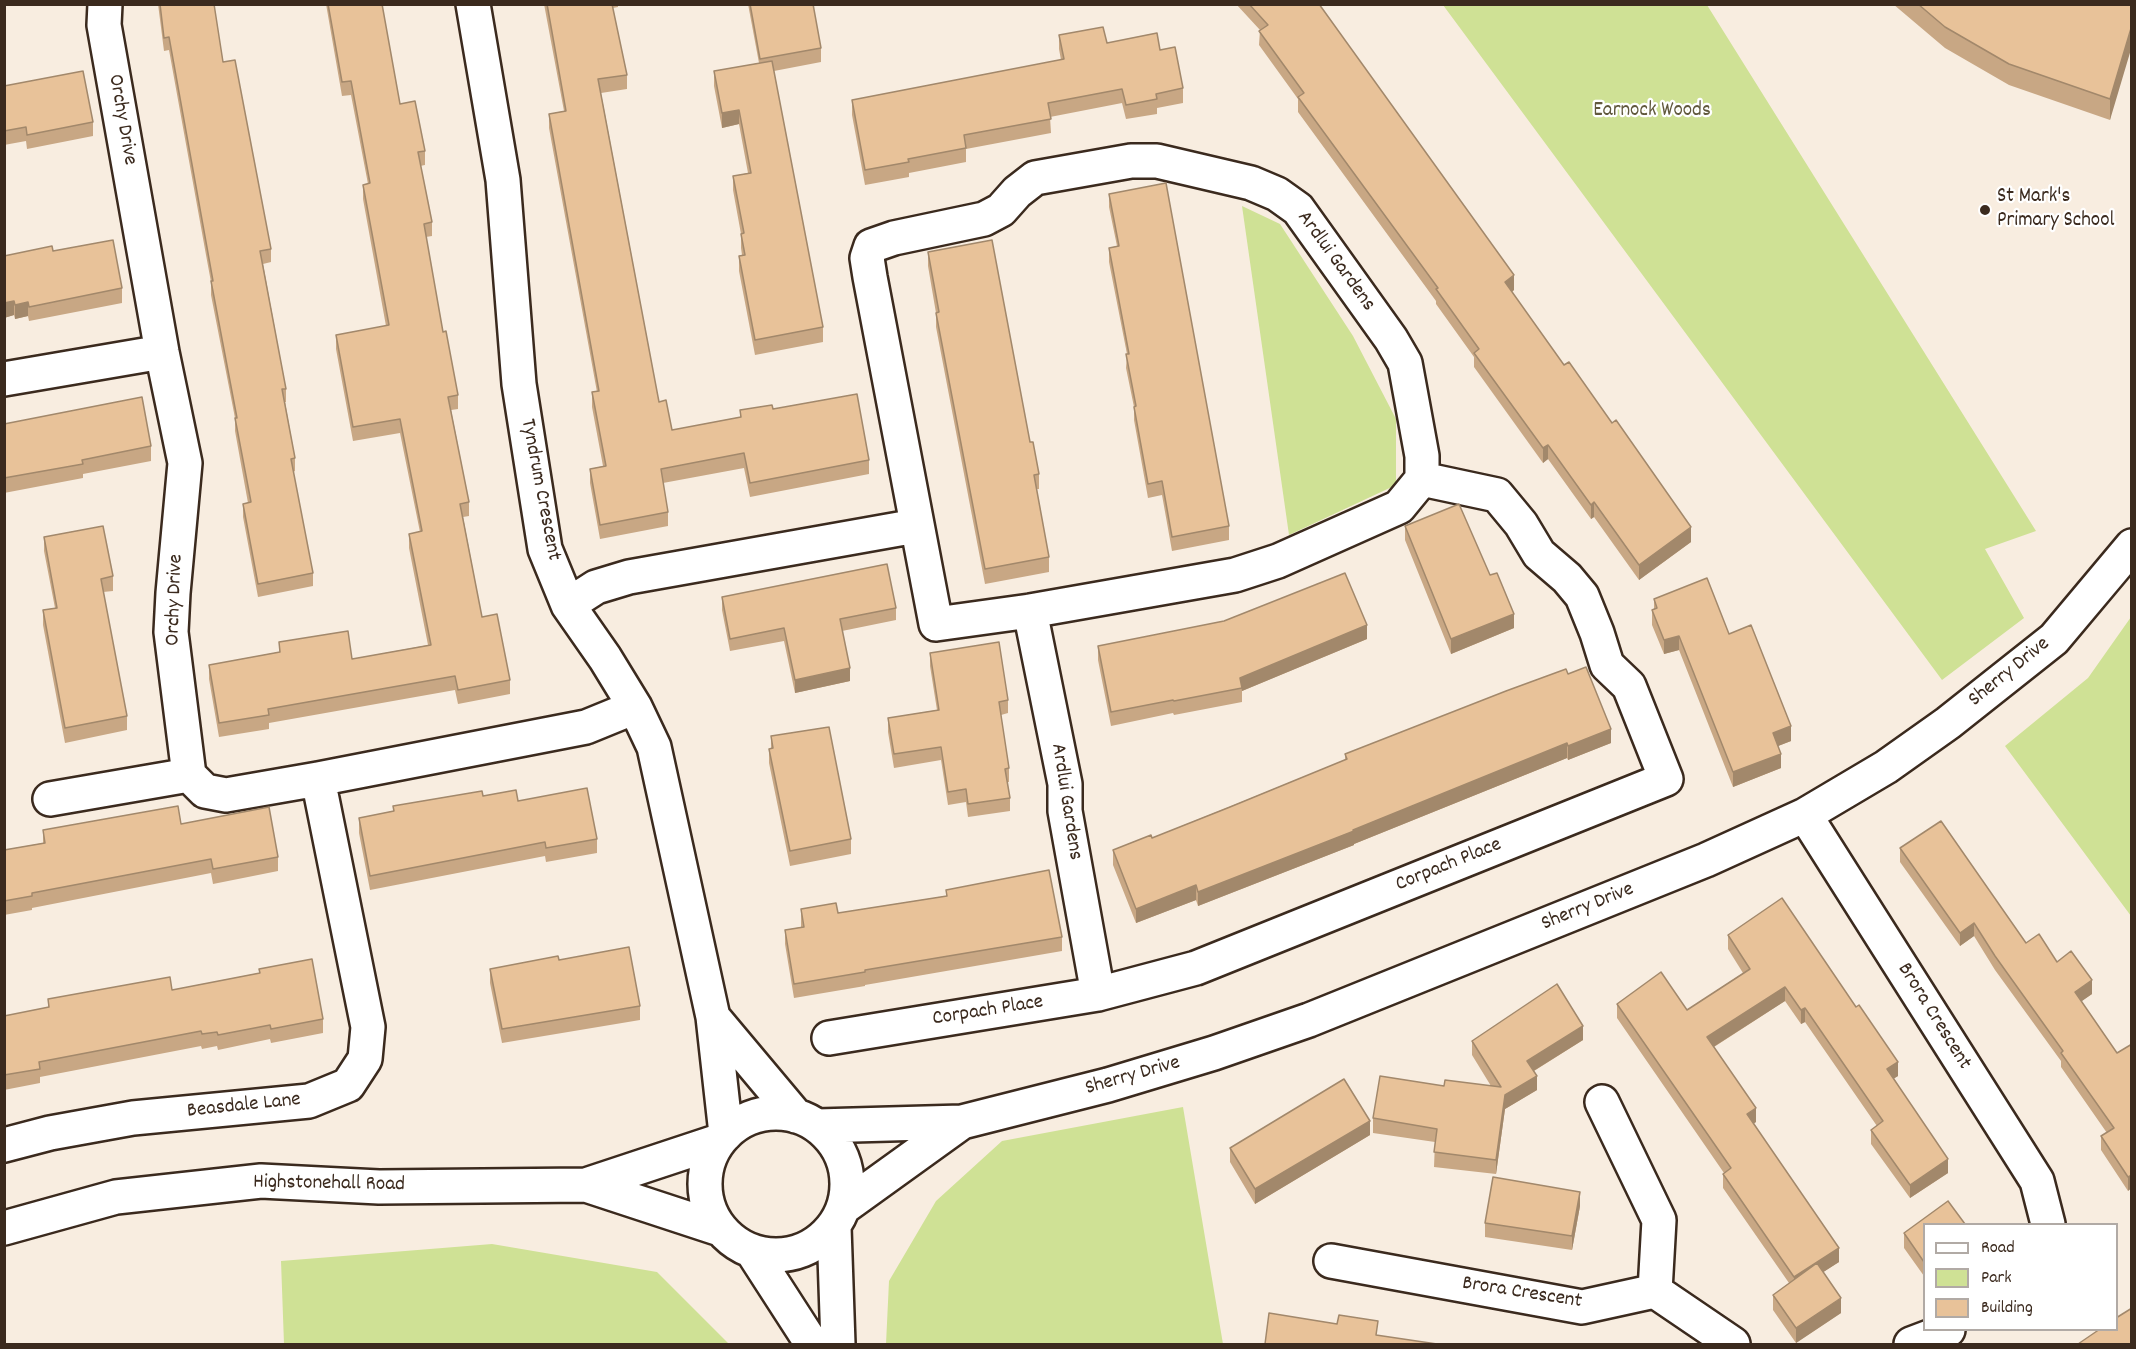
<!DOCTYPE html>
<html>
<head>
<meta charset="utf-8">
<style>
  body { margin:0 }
  #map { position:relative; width:2136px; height:1349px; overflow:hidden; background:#f8ede0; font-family:Dekko,sans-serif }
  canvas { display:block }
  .frame { position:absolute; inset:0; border:6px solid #3b2a1e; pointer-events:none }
  .legend { position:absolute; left:1923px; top:1223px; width:195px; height:108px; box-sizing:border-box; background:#fff; border:2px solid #b1aaa5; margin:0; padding:8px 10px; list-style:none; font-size:18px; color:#3b2a1e }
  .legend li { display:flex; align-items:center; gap:12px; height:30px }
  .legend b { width:30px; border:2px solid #b1aaa5 }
</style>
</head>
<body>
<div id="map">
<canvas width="2136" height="1349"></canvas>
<div class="frame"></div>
<ul class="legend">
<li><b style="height:8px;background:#fff"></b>Road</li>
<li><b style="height:16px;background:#cfe195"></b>Park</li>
<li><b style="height:16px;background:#e8c299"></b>Building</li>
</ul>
</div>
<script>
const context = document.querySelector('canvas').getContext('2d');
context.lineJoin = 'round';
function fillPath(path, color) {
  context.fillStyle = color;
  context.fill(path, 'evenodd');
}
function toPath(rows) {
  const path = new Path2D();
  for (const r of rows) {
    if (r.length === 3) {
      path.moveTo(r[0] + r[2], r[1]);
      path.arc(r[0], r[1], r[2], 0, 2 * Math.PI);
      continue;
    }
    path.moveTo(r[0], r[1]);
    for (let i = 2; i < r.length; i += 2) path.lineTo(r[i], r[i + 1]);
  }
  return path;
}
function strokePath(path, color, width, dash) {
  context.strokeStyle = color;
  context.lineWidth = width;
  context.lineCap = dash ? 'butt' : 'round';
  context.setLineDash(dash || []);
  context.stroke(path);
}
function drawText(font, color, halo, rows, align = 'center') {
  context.font = font + ' Dekko,sans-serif';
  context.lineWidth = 4.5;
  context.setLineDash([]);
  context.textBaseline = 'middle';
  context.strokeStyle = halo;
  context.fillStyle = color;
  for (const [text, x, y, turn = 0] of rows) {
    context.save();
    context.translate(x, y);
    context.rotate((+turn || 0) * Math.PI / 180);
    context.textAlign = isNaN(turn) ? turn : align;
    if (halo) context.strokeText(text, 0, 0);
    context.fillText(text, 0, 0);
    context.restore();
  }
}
const green = toPath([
  [1443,5,1707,5,2036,531,1985,549,2024,618,1942,680],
  [1242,206,1280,224,1353,336,1396,419,1396,485,1289,535],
  [2131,617,2131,916,2005,746,2088,678],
  [1183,1107,1223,1344,886,1344,889,1281,936,1201,1002,1141],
  [492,1244,657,1272,729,1344,284,1344,281,1261]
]);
const minor = toPath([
  [105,4,104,25,162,352,185,463,173,593,171,632,189,775,205,791,226,795,318,779,586,727,635,707],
  [473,4,503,180,519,384,545,549,568,605,605,658,635,707,654,747,713,1017,726,1134],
  [1131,161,1157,161,1251,183,1277,194,1298,209,1391,339,1405,363,1422,456,1422,479,1399,507,1278,561,1235,575,1030,611,936,624,870,277,867,258,871,246,894,238,984,219,1001,210,1017,192,1035,178,1131,161],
  [4,379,162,352],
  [568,605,596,587,629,577,916,526],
  [1030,611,1065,784,1065,811,1098,994],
  [50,799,189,775],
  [1805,815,2037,1181,2048,1224],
  [713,1017,796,1116],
  [829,1038,1098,994,1196,968,1666,779,1629,686,1607,665,1597,633,1582,596,1567,578,1539,554,1521,524,1497,495,1422,479],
  [1602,1102,1659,1220,1655,1291],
  [776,1184,71],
  [817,1126,962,1122,1108,1085,1214,1053,1309,1020,1706,860,1805,815,1886,767,1948,723,2054,639,2132,546],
  [4,1145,50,1133,133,1118,309,1101,348,1085,365,1059,368,1027,318,779],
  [586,1185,720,1229],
  [844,1207,962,1122],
  [834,1227,838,1344],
  [4,1228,116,1197,261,1181,379,1187,586,1185,719,1141],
  [752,1251,812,1344],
  [1331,1261,1582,1307,1655,1291,1733,1344],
  [1911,1344,1948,1330]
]);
const wall = toPath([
  [158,4,214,4,223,62,271,249,271,262,263,264,286,389,286,402,285,402,295,458,295,471,293,472,313,573,313,586,258,597,243,517,243,504,248,503,235,431,235,418,211,295,211,282,206,255,169,50,164,51],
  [326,4,382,4,400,104,425,151,425,165,420,166,432,222,432,236,426,237,443,332,458,395,458,409,451,410,469,502,469,516,463,517,482,617,510,680,510,694,458,704,455,690,269,723,269,729,219,737,209,679,209,665,279,652,279,642,352,659,428,645,409,548,409,534,420,532,400,433,353,441,336,349,336,335,386,326,363,199,363,185,368,184,351,95,342,96],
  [544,4,618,4,618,7,613,8,627,75,627,89,601,93,659,402,672,430,740,417,740,410,773,409,869,460,869,474,750,497,744,468,663,483,668,512,668,526,600,539,590,483,590,469,603,466,592,407,592,392,597,392,549,128,549,114,564,111],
  [748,4,813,4,821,48,821,62,774,71,823,327,823,342,755,355,739,271,739,256,742,255,741,248,741,234,733,190,733,176,748,173,739,124,722,128,714,86,714,71,759,63],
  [1236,4,1319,4,1514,290,1512,292,1691,542,1639,580,1594,517,1591,519,1548,459,1543,463,1474,367,1474,357,1436,304,1436,301,1298,112,1298,99,1259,45,1260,30],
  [1893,4,2132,4,2110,120,2009,85,1945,48],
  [1059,35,1160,50,1183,88,1183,103,1157,108,1157,114,1126,119,1122,103,1050,117,1051,133,966,149,966,162,909,173,909,177,865,185,852,115,852,100,1061,60,1059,49],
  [4,86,93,122,93,136,27,149,26,141,4,145],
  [1109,194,1229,526,1229,540,1172,551,1162,495,1148,498,1134,420,1134,407,1126,368,1127,354,1109,262,1109,248,1117,246,1109,207],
  [53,251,122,288,122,303,29,321,28,316,15,319,14,315,4,318,4,256],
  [928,252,1030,442,1039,474,1039,489,1036,489,1049,557,1049,572,985,584,936,327,936,313,928,266],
  [4,424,151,446,151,461,83,474,83,478,4,493],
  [1405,526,1490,575,1514,628,1451,654,1405,540],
  [44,537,113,576,113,591,103,592,127,716,127,730,65,743,43,625,43,610,55,608,44,551],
  [722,597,896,608,896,620,842,631,850,681,795,693,784,641,730,651,722,610],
  [1654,599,1729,634,1791,741,1778,746,1781,768,1733,787,1679,650,1664,654,1652,625,1652,610,1654,610],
  [1367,639,1242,691,1242,702,1174,715,1173,713,1111,726,1098,660,1098,646],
  [930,653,1008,700,1008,713,1001,715,1009,768,1009,782,1007,782,1010,798,1010,811,968,817,966,802,948,805,941,760,894,768,888,732,888,718,937,710,930,666],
  [1568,674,1611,743,1568,760,1567,758,1354,844,1354,845,1198,906,1196,900,1136,923,1113,865,1113,850,1152,838,1345,760,1345,754],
  [771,736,851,839,851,854,790,866,769,763,769,749,771,749],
  [483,796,518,801,597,839,597,853,546,862,545,856,370,890,359,833,359,818,393,811,393,806],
  [181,824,278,857,278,871,213,884,211,873,32,908,32,910,4,915,4,850,43,843,43,830],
  [1900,848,2026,943,2057,962,2092,994,2081,1001,2117,1053,2132,1044,2128,1191,2101,1150,2101,1136,2107,1133,2061,1067,2061,1061,1995,970,1974,936,1960,946,1900,862],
  [946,890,1062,937,1062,951,865,985,865,986,794,998,785,944,785,930,801,927,801,909,838,913,946,896],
  [1728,935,1898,1076,1894,1078,1948,1173,1910,1198,1871,1144,1871,1130,1877,1126,1805,1022,1801,1024,1785,1001,1714,1047,1756,1122,1754,1123,1839,1262,1823,1272,1841,1313,1796,1343,1773,1310,1773,1295,1789,1283,1723,1188,1723,1174,1724,1173,1617,1018,1617,1004,1687,1010,1743,973,1728,949],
  [559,960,640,1006,640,1020,502,1043,490,983,490,969],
  [259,969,323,1019,323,1033,271,1043,270,1039,218,1050,217,1046,202,1049,201,1046,40,1077,40,1083,4,1090,4,1016,48,1008,48,999,172,990,259,973],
  [1583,1040,1534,1071,1537,1090,1505,1109,1496,1174,1434,1167,1435,1142,1373,1133,1373,1118,1444,1086,1491,1086,1472,1055,1472,1041],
  [1370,1135,1255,1204,1230,1162,1230,1148],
  [1580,1206,1572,1250,1485,1237,1485,1223],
  [1924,1224,1924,1276,1904,1248,1904,1233]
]);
const shadedWall = toPath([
  [2132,25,2132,46,2110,120,2110,99],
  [739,110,739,124,722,128,722,113],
  [1514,275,1514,290,1505,296,1505,282],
  [14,301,14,315,4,318,4,303],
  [28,302,28,316,15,319,15,305],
  [1548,445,1548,459,1543,463,1543,448],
  [1594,502,1594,517,1591,519,1591,505],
  [1691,527,1691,542,1639,580,1639,565],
  [1514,614,1514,628,1451,654,1451,639],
  [1367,625,1367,639,1242,691,1240,678],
  [1679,636,1679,650,1664,654,1664,640],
  [850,668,850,681,795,693,795,680],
  [1791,726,1791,741,1773,748,1773,733],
  [1611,729,1611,743,1568,760,1568,746],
  [1567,743,1567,758,1354,844,1354,845,1198,906,1198,892],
  [1781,754,1781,768,1733,787,1733,772],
  [1196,885,1196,900,1136,923,1136,909],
  [1974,923,1974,936,1960,946,1960,933],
  [2092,980,2092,994,2075,1006,2075,992],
  [1785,987,1785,1001,1707,1051,1707,1037],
  [1805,1008,1805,1022,1801,1024,1801,1010],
  [1583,1026,1583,1040,1527,1075,1527,1061],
  [1898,1062,1898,1076,1887,1083,1887,1069],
  [1537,1076,1537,1090,1505,1109,1496,1174,1496,1160,1505,1095],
  [1756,1108,1756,1122,1747,1128,1747,1114],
  [1370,1121,1370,1135,1255,1204,1255,1189],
  [1948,1159,1948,1173,1910,1198,1910,1185],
  [2132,1175,2132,1188,2128,1191,2128,1177],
  [1580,1192,1580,1206,1572,1250,1572,1236],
  [1839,1248,1839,1262,1794,1291,1794,1277],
  [1841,1298,1841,1313,1796,1343,1796,1328]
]);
const building = toPath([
  [160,4,214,4,223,62,235,60,271,249,260,251,286,389,282,389,295,458,291,459,313,573,258,584,243,504,251,502,235,418,237,418,211,281,213,281,206,242,169,37,164,38,160,4],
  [328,4,382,4,400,104,415,101,425,151,418,152,432,222,424,224,443,332,446,331,458,395,448,397,469,502,460,504,482,617,497,614,510,680,458,690,455,676,268,709,269,715,219,723,209,665,280,652,279,642,348,631,352,659,431,645,409,534,422,531,400,419,353,427,336,335,389,325,363,185,370,183,351,81,342,82,328,4],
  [547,4,612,4,627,75,598,79,659,402,666,400,672,430,741,417,740,410,772,405,773,409,857,394,869,460,750,483,744,453,661,469,668,512,600,525,590,469,606,466,592,392,599,391,549,114,566,111,547,4],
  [750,4,813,4,821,48,760,59,750,4],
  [1249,4,1319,4,1514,275,1505,282,1564,365,1569,362,1612,423,1616,420,1691,527,1639,565,1594,502,1591,505,1548,445,1543,448,1474,353,1479,349,1436,289,1438,288,1298,97,1304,93,1259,31,1268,25,1249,4],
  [1918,4,2132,4,2132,25,2110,99,2009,64,1945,27,1918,4],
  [1103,27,1107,43,1157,33,1160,50,1175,47,1183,88,1156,94,1157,99,1126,105,1122,89,1048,103,1051,119,964,135,966,148,908,159,909,162,865,170,852,100,1064,59,1059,35,1103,27],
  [772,61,823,327,755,340,739,256,745,255,741,234,744,233,733,176,751,173,739,110,722,113,714,71,772,61],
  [83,71,93,122,27,135,26,127,4,131,4,86,83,71],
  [1166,183,1229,526,1172,537,1162,481,1148,484,1134,407,1136,406,1126,354,1129,354,1109,248,1119,246,1109,194,1166,183],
  [113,240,122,288,29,307,28,302,15,305,14,301,4,303,4,256,52,246,53,251,113,240],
  [992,240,1030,442,1033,442,1039,474,1034,475,1049,557,985,569,936,313,939,312,928,252,992,240],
  [142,397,151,446,82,460,83,464,4,478,4,424,142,397],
  [1459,504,1490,575,1497,573,1514,614,1451,639,1405,526,1459,504],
  [103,526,113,576,101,579,127,716,65,728,43,610,57,608,44,537,103,526],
  [887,564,896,608,840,619,850,668,795,680,784,628,730,639,722,597,887,564],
  [1345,573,1367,625,1240,678,1242,688,1174,701,1173,700,1111,712,1098,646,1224,621,1345,573],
  [1707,578,1729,634,1751,625,1791,726,1773,733,1781,754,1733,772,1679,636,1664,640,1652,610,1657,608,1654,599,1707,578],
  [999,642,1008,700,999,702,1009,768,1005,769,1010,798,968,804,966,789,948,792,941,747,894,754,888,718,939,710,930,653,999,642],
  [1586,667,1611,729,1568,746,1567,743,1353,830,1354,831,1198,892,1196,885,1136,909,1113,850,1151,835,1152,838,1230,807,1347,759,1345,754,1506,691,1566,669,1568,674,1586,667],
  [829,727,851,839,790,851,769,749,773,748,771,736,829,727],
  [587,788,597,839,546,848,545,842,370,876,359,818,394,811,393,806,482,791,483,796,516,790,518,801,587,788],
  [178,806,181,824,269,807,278,857,213,869,211,859,32,893,32,896,4,901,4,850,45,843,43,830,178,806],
  [1941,821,2026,943,2039,934,2057,962,2071,951,2092,980,2075,992,2117,1053,2132,1044,2132,1175,2128,1177,2101,1136,2114,1128,2061,1053,2063,1051,1995,956,1974,923,1960,933,1900,848,1941,821],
  [1049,870,1062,937,865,970,865,972,794,984,785,930,804,927,801,909,836,903,838,913,947,896,946,890,1049,870],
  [1782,898,1856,1007,1859,1005,1898,1062,1887,1069,1948,1159,1910,1185,1871,1130,1883,1121,1805,1008,1801,1010,1785,987,1707,1037,1756,1108,1747,1114,1839,1248,1794,1277,1723,1174,1731,1168,1617,1004,1661,972,1687,1010,1750,969,1728,935,1782,898],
  [629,947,640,1006,502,1029,490,969,558,956,559,960,629,947],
  [312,959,323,1019,271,1029,270,1025,218,1035,217,1032,202,1034,201,1031,39,1062,40,1069,4,1075,4,1016,49,1007,48,999,170,977,172,990,260,973,259,969,312,959],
  [1557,984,1583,1026,1527,1061,1537,1076,1505,1095,1496,1160,1434,1152,1437,1129,1373,1118,1380,1076,1444,1086,1445,1080,1501,1087,1472,1041,1557,984],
  [1344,1079,1370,1121,1255,1189,1230,1148,1344,1079],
  [1493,1177,1580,1192,1572,1236,1485,1223,1493,1177],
  [1948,1201,1965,1224,1924,1224,1924,1262,1904,1233,1948,1201],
  [1817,1263,1841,1298,1796,1328,1773,1295,1817,1263],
  [2132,1308,2132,1344,2078,1344,2100,1329,2116,1329,2116,1318,2132,1308],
  [1269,1313,1337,1324,1339,1315,1378,1321,1376,1335,1437,1344,1265,1344,1269,1313]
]);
const markers = [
  [1985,210,6,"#3b2a1e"]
];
const parkNames = [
  ["Earnock Woods",1652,112]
];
const streetNames = [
  ["Orchy Drive",121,120,80],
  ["Ardlui Gardens",1335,262,54],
  ["Tyndrum Crescent",539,490,79],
  ["Orchy Drive",176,600,-88],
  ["Sherry Drive",2010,673,-39],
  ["Ardlui Gardens",1065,802,81],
  ["Corpach Place",1449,866,-22],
  ["Sherry Drive",1588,908,-22],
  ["Corpach Place",988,1012,-9],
  ["Brora Crescent",1933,1017,58],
  ["Sherry Drive",1133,1077,-16],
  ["Beasdale Lane",244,1107,-6],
  ["Highstonehall Road",329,1185,1],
  ["Brora Crescent",1522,1294,9]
];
const poiNames = [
  ["St Mark's",1997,198],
  ["Primary School",1997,222]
];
fillPath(green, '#cfe195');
strokePath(minor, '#3b2a1e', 38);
strokePath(minor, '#fff', 33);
fillPath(wall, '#c8a784');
fillPath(shadedWall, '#a2886b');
fillPath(building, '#e8c299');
strokePath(building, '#a2886b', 1.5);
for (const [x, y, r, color] of markers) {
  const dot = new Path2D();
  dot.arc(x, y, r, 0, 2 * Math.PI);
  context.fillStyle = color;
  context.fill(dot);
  strokePath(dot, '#fff', 2);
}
drawText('21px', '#60583c', '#fff', parkNames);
drawText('21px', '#3b2a1e', '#fff', streetNames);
drawText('21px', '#3b2a1e', '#fff', poiNames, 'left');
</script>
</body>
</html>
